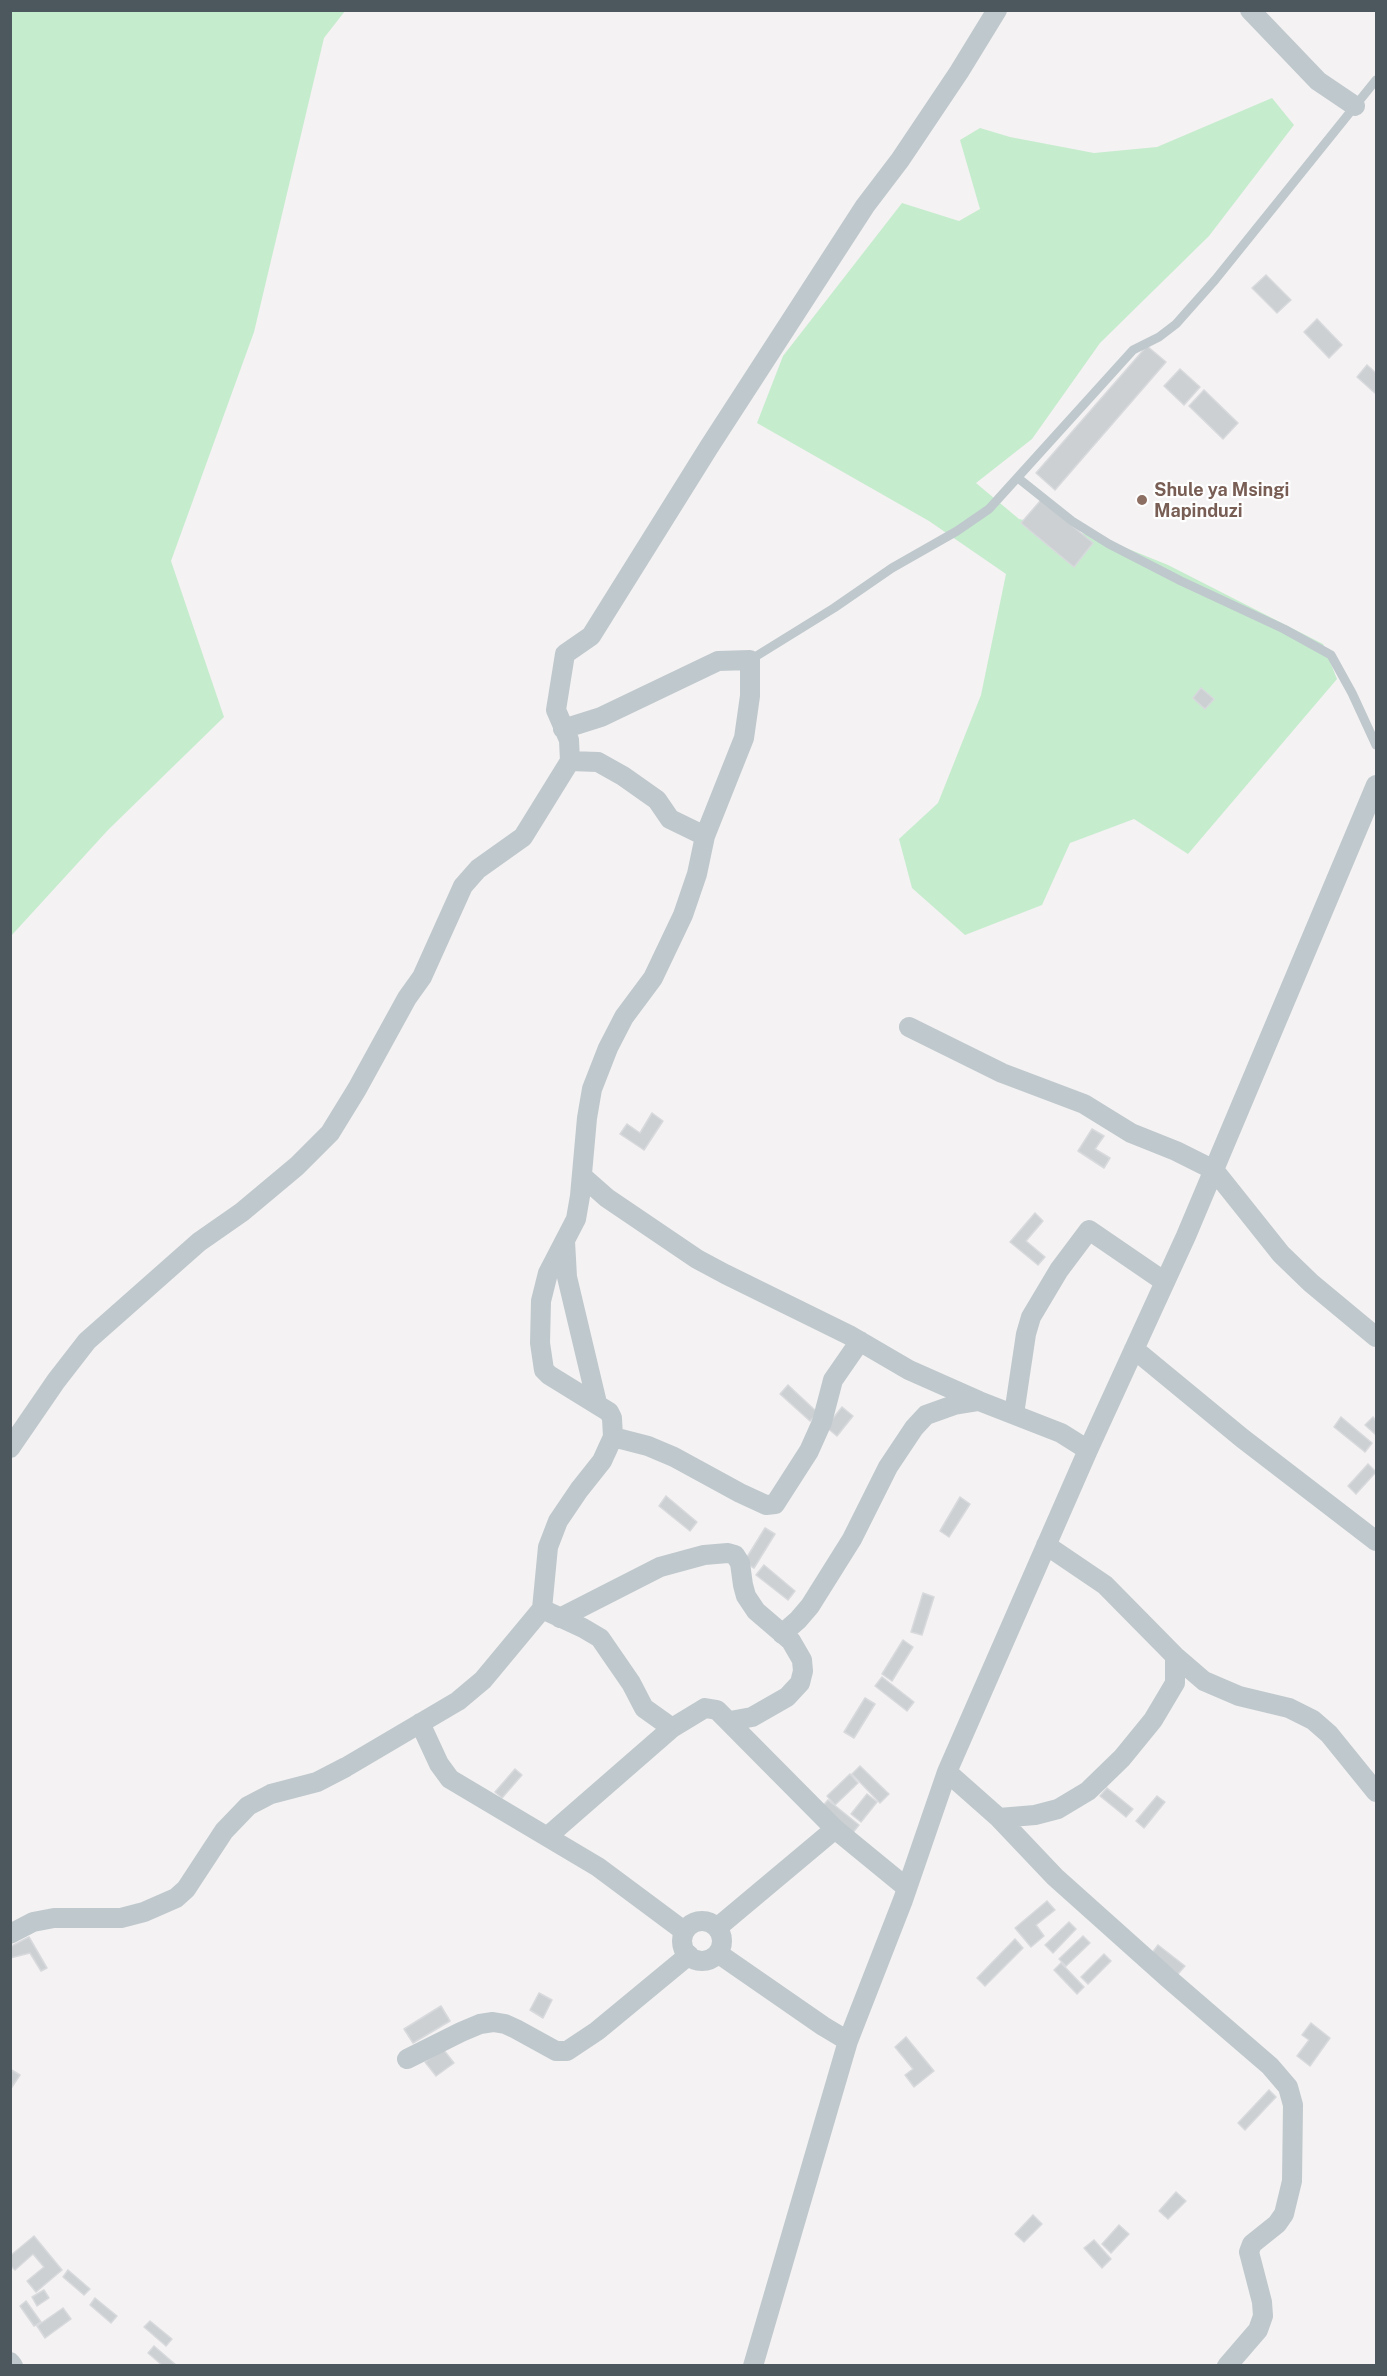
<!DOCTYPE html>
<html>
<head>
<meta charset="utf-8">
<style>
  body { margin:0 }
  #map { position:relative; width:1387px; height:2376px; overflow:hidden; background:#f4f2f2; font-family:"Public Sans",sans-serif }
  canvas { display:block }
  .frame { position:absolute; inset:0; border:12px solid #4c585d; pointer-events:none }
</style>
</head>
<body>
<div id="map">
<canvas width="1387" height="2376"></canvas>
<div class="frame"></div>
</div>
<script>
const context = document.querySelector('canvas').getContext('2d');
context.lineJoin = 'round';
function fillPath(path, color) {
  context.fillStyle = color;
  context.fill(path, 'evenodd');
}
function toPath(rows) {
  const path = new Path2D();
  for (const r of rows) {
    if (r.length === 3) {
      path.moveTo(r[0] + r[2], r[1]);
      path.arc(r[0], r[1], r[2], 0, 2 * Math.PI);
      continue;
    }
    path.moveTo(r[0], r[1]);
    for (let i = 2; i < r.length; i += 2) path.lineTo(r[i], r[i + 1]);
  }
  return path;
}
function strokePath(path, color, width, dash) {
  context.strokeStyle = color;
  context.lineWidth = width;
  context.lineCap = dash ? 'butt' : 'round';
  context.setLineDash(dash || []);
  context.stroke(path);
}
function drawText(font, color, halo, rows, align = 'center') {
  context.font = font + ' "Public Sans",sans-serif';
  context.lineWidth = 4.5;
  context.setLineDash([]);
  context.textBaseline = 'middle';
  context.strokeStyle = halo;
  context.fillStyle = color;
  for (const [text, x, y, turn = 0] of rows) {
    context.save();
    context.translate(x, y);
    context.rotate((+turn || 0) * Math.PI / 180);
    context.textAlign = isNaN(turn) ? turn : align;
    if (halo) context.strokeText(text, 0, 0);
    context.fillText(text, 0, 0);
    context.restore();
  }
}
const green = toPath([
  [11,10,345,11,324,38,254,332,171,561,224,717,108,830,11,936],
  [1272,98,1294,125,1209,236,1100,343,1032,439,976,483,1019,519,1099,537,1168,565,1323,644,1337,679,1188,854,1134,819,1070,843,1042,905,965,935,912,888,899,839,938,803,981,695,1006,574,929,521,757,423,783,356,902,203,959,221,980,209,960,140,980,128,1010,137,1094,153,1157,147]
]);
const building = toPath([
  [1266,275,1291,300,1277,313,1252,288,1266,275],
  [1317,319,1342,345,1329,358,1304,332,1317,319],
  [1147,346,1166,362,1055,490,1036,473,1147,346],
  [1367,365,1376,373,1376,394,1357,377,1367,365],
  [1180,369,1200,387,1184,405,1164,386,1180,369],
  [1204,390,1238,423,1223,439,1189,406,1204,390],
  [1041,500,1093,543,1074,567,1021,523,1041,500],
  [1201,688,1214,699,1205,709,1193,698,1201,688],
  [652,1113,663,1121,644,1150,620,1134,627,1124,640,1133,652,1113],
  [1092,1129,1104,1136,1095,1149,1110,1158,1104,1168,1078,1151,1092,1129],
  [1035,1213,1043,1221,1026,1241,1045,1257,1038,1265,1010,1242,1035,1213],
  [788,1385,818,1413,810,1421,780,1394,788,1385],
  [842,1407,853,1416,837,1436,826,1427,842,1407],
  [1341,1417,1372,1443,1365,1452,1334,1427,1341,1417],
  [1373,1417,1376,1421,1376,1435,1365,1425,1373,1417],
  [1368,1464,1376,1472,1356,1494,1348,1486,1368,1464],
  [666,1496,697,1522,690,1531,659,1506,666,1496],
  [960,1497,970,1504,949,1537,940,1531,960,1497],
  [765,1528,775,1534,754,1568,744,1562,765,1528],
  [764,1565,795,1591,788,1600,756,1575,764,1565],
  [923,1593,934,1597,922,1635,911,1632,923,1593],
  [903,1640,913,1647,892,1681,882,1674,903,1640],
  [882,1677,914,1702,907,1711,875,1686,882,1677],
  [865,1698,875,1704,854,1738,844,1732,865,1698],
  [860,1766,889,1794,880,1803,852,1774,860,1766],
  [515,1769,522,1775,502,1798,495,1792,515,1769],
  [850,1774,858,1783,835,1805,827,1796,850,1774],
  [1107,1788,1133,1809,1126,1817,1100,1796,1107,1788],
  [867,1794,877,1802,861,1822,851,1814,867,1794],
  [1157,1796,1165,1802,1144,1828,1136,1821,1157,1796],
  [828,1800,859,1825,851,1835,820,1809,828,1800],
  [1047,1901,1055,1910,1036,1925,1044,1936,1031,1947,1015,1928,1047,1901],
  [1069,1922,1076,1929,1053,1953,1045,1945,1069,1922],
  [1083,1936,1090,1943,1066,1966,1059,1959,1083,1936],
  [29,1937,47,1968,41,1971,30,1953,10,1958,10,1947,29,1937],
  [1015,1939,1023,1948,985,1986,977,1978,1015,1939],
  [1158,1945,1185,1966,1178,1974,1152,1953,1158,1945],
  [1104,1954,1111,1961,1088,1984,1081,1977,1104,1954],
  [1061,1963,1084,1987,1077,1994,1054,1970,1061,1963],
  [539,1993,552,2000,543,2018,530,2010,539,1993],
  [441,2006,450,2021,413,2043,404,2029,441,2006],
  [1311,2023,1330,2038,1310,2066,1297,2056,1309,2040,1302,2035,1311,2023],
  [906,2037,934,2071,914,2087,905,2075,913,2069,895,2047,906,2037],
  [443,2049,454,2063,436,2076,425,2062,443,2049],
  [10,2069,20,2075,10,2090,10,2069],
  [1269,2090,1276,2097,1245,2130,1238,2123,1269,2090],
  [1176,2192,1186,2201,1168,2219,1159,2211,1176,2192],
  [1033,2215,1042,2224,1024,2242,1015,2234,1033,2215],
  [1119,2225,1129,2234,1111,2253,1102,2244,1119,2225],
  [34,2236,62,2270,36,2292,27,2281,44,2267,33,2254,15,2270,10,2265,10,2256,34,2236],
  [1094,2240,1111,2259,1102,2268,1084,2248,1094,2240],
  [68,2270,90,2289,84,2295,63,2277,68,2270],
  [44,2290,49,2298,37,2306,32,2297,44,2290],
  [95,2298,117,2316,111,2323,90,2305,95,2298],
  [26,2301,41,2322,34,2326,20,2306,26,2301],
  [63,2308,71,2319,45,2338,37,2326,63,2308],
  [150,2321,172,2339,166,2346,144,2327,150,2321],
  [154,2346,176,2365,175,2366,163,2366,148,2353,154,2346]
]);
const service = toPath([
  [1018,478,1072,521,1109,544,1181,581,1284,629,1331,655,1352,693,1376,745],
  [750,660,834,608,892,568,957,531,989,509,1133,350,1159,337,1176,324,1215,280,1376,80]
]);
const minor = toPath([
  [1250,10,1318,81,1355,106],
  [563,729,601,717,718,661,750,660,750,696,744,738,705,836,697,874,683,915,653,978,624,1017,608,1048,592,1089,587,1118,580,1196,576,1219,548,1273,541,1301,540,1343,544,1370,549,1375,609,1412,612,1418,613,1437,602,1461,579,1490,558,1521,548,1547,542,1609,583,1628,600,1638,631,1683,644,1708,672,1728,705,1708,717,1710,835,1829,907,1888],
  [570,761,598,762,623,776,657,800,670,819,705,836],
  [909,1027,1002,1073,1084,1104,1131,1133,1176,1151,1214,1170,1281,1254,1311,1283,1376,1337],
  [582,1176,607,1198,697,1259,725,1274,849,1335,909,1370,979,1401,1061,1433,1088,1450],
  [565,1241,567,1277,597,1403],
  [1134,1349,1242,1438,1376,1541],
  [1014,1414,1026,1334,1031,1317,1059,1270,1089,1230,1165,1282],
  [613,1437,648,1446,674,1457,740,1493,766,1505,775,1504,809,1451,822,1422,833,1380,860,1341],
  [10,1448,56,1381,87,1341,199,1242,242,1212,297,1166,330,1133,357,1089,407,998,422,977,463,886,478,869,523,837,570,761,569,740,556,710,565,654,591,636,709,447,865,206,900,160,959,72,997,10],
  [1046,1545,1105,1585,1175,1656,1204,1681,1239,1696,1289,1708,1313,1720,1329,1734,1376,1792],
  [560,1618,660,1567,704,1555,728,1553,735,1555,740,1563,743,1585,746,1596,756,1611,791,1641,802,1660,803,1671,800,1683,787,1697,752,1717,730,1721],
  [782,1634,798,1620,810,1606,852,1539,888,1467,914,1428,926,1415,954,1405,979,1401],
  [420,1723,439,1764,450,1779,598,1867,684,1931],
  [947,1772,999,1818,1055,1877,1169,1979,1270,2066,1288,2087,1293,2105,1292,2181,1284,2214,1277,2224,1252,2244,1249,2252,1262,2302,1263,2316,1258,2330,1227,2366],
  [999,1818,1035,1815,1058,1809,1088,1791,1122,1758,1153,1720,1175,1683,1175,1656],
  [548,1836,672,1728],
  [702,1941,20],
  [718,1927,835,1829],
  [10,1934,33,1922,54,1918,121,1918,144,1912,176,1898,186,1889,224,1831,248,1806,271,1794,317,1782,346,1767,458,1701,483,1680,542,1609],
  [719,1954,823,2026,848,2041],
  [407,2059,461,2032,480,2024,493,2022,505,2024,516,2029,556,2051,567,2051,597,2031,689,1955],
  [10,2362,13,2366],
  [753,2366,848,2041,903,1900,947,1772,1088,1450,1186,1236,1376,785]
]);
const markers = [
  [1142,500,6,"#8d6e63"]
];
const educationNames = [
  ["Shule ya Msingi",1154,490],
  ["Mapinduzi",1154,511]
];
fillPath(green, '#c6ecce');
fillPath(building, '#ccd0d3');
strokePath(building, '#d7d9dc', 1.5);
strokePath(service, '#bfc8cd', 9);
strokePath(minor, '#bfc8cd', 20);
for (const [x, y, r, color] of markers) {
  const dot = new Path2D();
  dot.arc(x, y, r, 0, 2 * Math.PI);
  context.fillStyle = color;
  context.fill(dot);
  strokePath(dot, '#fff', 2);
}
drawText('bold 18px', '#785e54', '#fff', educationNames, 'left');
</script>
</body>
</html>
